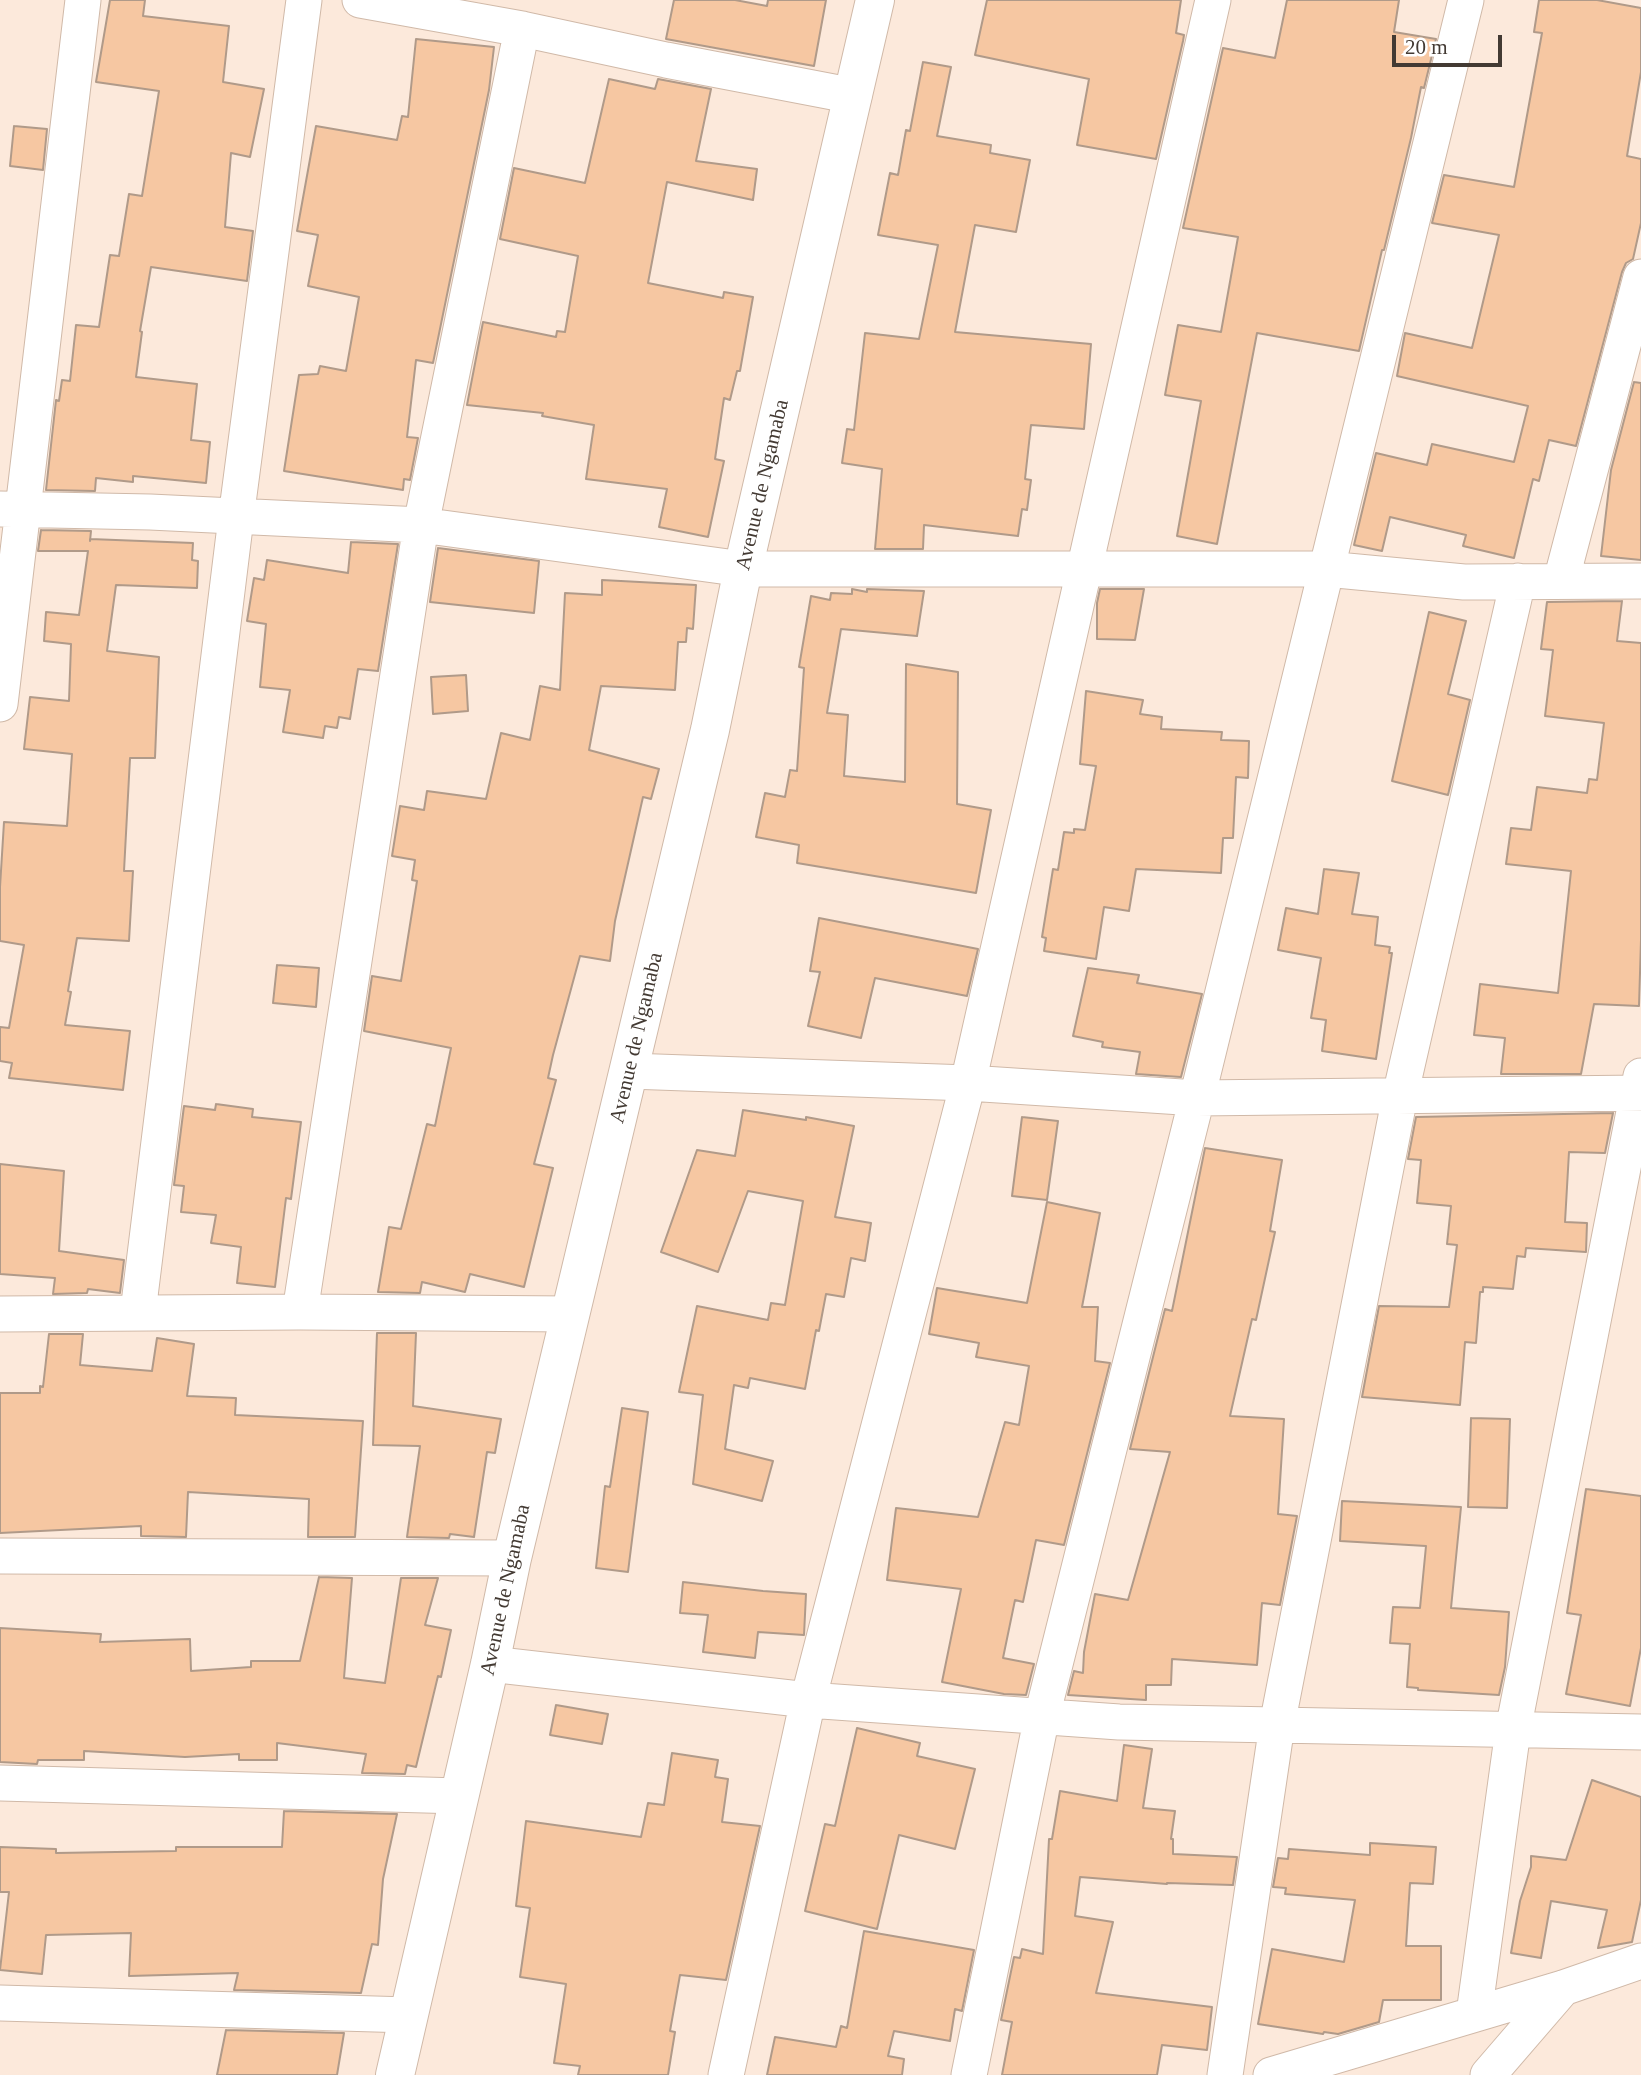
<!DOCTYPE html>
<html>
<head>
<meta charset="utf-8">
<style>
  body { margin:0 }
  #map { position:relative; width:1641px; height:2075px; overflow:hidden; background:#fce9db; font-family:Georgia,serif }
  canvas { display:block }
  .scale { position:absolute; left:1392px; top:35px; width:110px; height:32px; box-sizing:border-box; border:4px solid #433a33; border-top:0; padding-left:9px; font-size:21px; line-height:24px; white-space:nowrap; color:#433a33; -webkit-text-stroke:5px #fff; paint-order:stroke }
</style>
</head>
<body>
<div id="map">
<canvas width="1641" height="2075"></canvas>
<div class="scale">20 m</div>
</div>
<script>
const context = document.querySelector('canvas').getContext('2d');
context.lineJoin = 'round';
function fillPath(path, color) {
  context.fillStyle = color;
  context.fill(path, 'evenodd');
}
function toPath(rows) {
  const path = new Path2D();
  for (const r of rows) {
    path.moveTo(r[0], r[1]);
    for (let i = 2; i < r.length; i += 2) path.lineTo(r[i], r[i + 1]);
  }
  return path;
}
function strokePath(path, color, width, dash) {
  context.strokeStyle = color;
  context.lineWidth = width;
  context.lineCap = dash ? 'butt' : 'round';
  context.setLineDash(dash || []);
  context.stroke(path);
}
function drawText(font, color, halo, rows, align = 'center') {
  context.font = font + ' Georgia,serif';
  context.lineWidth = 6;
  context.setLineDash([]);
  context.textBaseline = 'middle';
  context.strokeStyle = halo;
  context.fillStyle = color;
  for (const [text, x, y, turn = 0] of rows) {
    context.save();
    context.translate(x, y);
    context.rotate((+turn || 0) * Math.PI / 180);
    context.textAlign = isNaN(turn) ? turn : align;
    if (halo) context.strokeText(text, 0, 0);
    context.fillText(text, 0, 0);
    context.restore();
  }
}
const building = toPath([
  [110,0,145,0,143,16,229,26,223,82,264,89,250,157,231,153,225,227,253,231,247,281,151,267,140,331,142,332,136,377,197,384,191,440,210,442,206,483,133,476,133,482,96,478,95,491,46,490,56,400,59,401,62,380,70,381,76,325,99,327,110,255,119,256,129,194,142,196,159,91,96,82,110,0],
  [674,0,735,0,767,6,768,0,826,0,814,66,666,39,674,0],
  [987,0,1181,0,1176,33,1184,35,1183,41,1156,159,1077,145,1089,79,975,55,987,0],
  [1287,0,1399,0,1394,32,1436,39,1424,88,1421,87,1411,138,1384,250,1382,250,1359,351,1257,333,1217,544,1177,536,1201,401,1165,395,1178,325,1221,332,1238,237,1183,228,1223,48,1275,58,1287,0],
  [1539,0,1597,0,1641,8,1641,72,1627,156,1641,159,1641,223,1633,259,1626,263,1622,272,1576,446,1549,440,1539,481,1533,479,1514,558,1463,546,1466,535,1390,517,1382,551,1354,545,1376,453,1427,465,1432,444,1514,462,1528,406,1397,376,1405,333,1472,348,1499,235,1432,223,1444,175,1514,187,1542,33,1534,32,1539,0],
  [416,39,494,47,489,90,433,363,416,360,407,437,418,438,410,480,404,479,403,490,284,471,299,375,318,374,320,366,346,371,359,297,308,286,318,235,297,231,316,126,397,140,402,116,408,117,416,39],
  [923,62,951,67,937,136,991,145,990,153,1030,160,1016,232,975,225,955,332,1091,344,1084,429,1031,425,1025,479,1031,480,1027,510,1022,509,1018,536,924,525,923,549,875,549,882,469,842,463,847,429,854,430,865,333,919,339,938,245,878,235,890,173,898,175,906,130,910,131,923,62],
  [609,79,655,89,658,79,711,89,696,161,757,169,753,200,667,182,648,283,723,298,724,292,753,297,740,371,737,371,730,400,724,398,715,459,724,461,708,537,659,527,667,489,586,479,594,425,542,416,543,413,467,405,483,322,556,337,557,331,565,332,578,256,500,239,514,168,585,183,609,79],
  [14,126,47,129,43,170,10,166,14,126],
  [1634,382,1641,383,1641,560,1601,556,1611,470,1634,382],
  [41,530,91,531,90,541,90,539,193,543,192,560,198,561,197,588,116,585,107,651,159,657,155,758,130,758,124,871,133,871,129,941,77,938,68,991,71,992,65,1025,130,1031,123,1090,9,1078,12,1063,0,1061,0,1027,9,1028,24,945,0,941,0,887,4,822,67,826,72,754,24,749,30,697,69,701,71,644,44,641,46,612,79,615,88,551,38,551,41,530],
  [351,542,398,544,378,671,358,669,350,719,339,717,337,728,325,726,323,738,283,732,290,690,260,687,266,624,247,621,254,578,264,580,267,560,348,573,351,542],
  [438,548,539,561,534,613,430,602,438,548],
  [602,580,696,585,693,629,687,628,686,642,678,642,675,690,601,686,589,750,659,769,651,799,643,797,615,921,610,961,580,956,553,1055,548,1078,556,1080,534,1164,553,1168,524,1287,470,1274,465,1292,422,1282,420,1293,378,1292,389,1227,401,1229,427,1124,435,1126,451,1048,364,1031,372,976,401,981,417,881,412,880,415,860,392,856,400,806,424,810,427,791,486,799,501,733,530,740,540,686,560,690,565,593,602,595,602,580],
  [852,589,867,592,867,589,924,591,917,636,841,629,827,713,848,715,844,776,905,782,906,664,958,672,957,804,991,810,976,893,797,863,799,845,756,837,765,793,785,797,790,770,797,771,804,668,799,667,811,596,830,600,831,593,852,594,852,589],
  [1100,589,1144,589,1135,640,1097,639,1097,603,1100,589],
  [1622,601,1617,641,1641,643,1641,940,1639,1006,1594,1004,1581,1074,1501,1074,1505,1038,1474,1035,1480,984,1558,993,1571,871,1506,864,1511,828,1531,830,1537,787,1587,793,1589,779,1597,780,1604,723,1545,716,1553,650,1541,649,1547,602,1622,601],
  [1429,612,1466,621,1448,694,1470,700,1448,795,1392,781,1429,612],
  [466,675,468,711,433,714,431,677,466,675],
  [1086,691,1143,700,1140,714,1162,717,1161,729,1222,732,1221,740,1249,741,1248,778,1236,777,1233,838,1223,838,1221,873,1136,869,1129,911,1104,907,1096,959,1044,951,1046,938,1042,937,1053,869,1058,870,1064,832,1074,833,1074,829,1085,830,1096,766,1080,764,1086,691],
  [1324,869,1359,873,1352,914,1378,917,1375,945,1390,947,1389,953,1392,953,1376,1059,1322,1051,1326,1020,1311,1018,1321,958,1278,950,1286,908,1318,914,1324,869],
  [819,918,978,949,967,996,875,978,861,1038,808,1026,820,972,810,971,819,918],
  [277,965,319,968,316,1007,273,1003,277,965],
  [1088,968,1139,975,1137,983,1202,994,1181,1077,1136,1074,1140,1052,1102,1047,1103,1042,1073,1036,1088,968],
  [216,1104,253,1109,252,1117,301,1122,291,1199,286,1198,275,1287,237,1283,241,1247,211,1243,216,1215,181,1212,184,1186,174,1185,184,1106,215,1110,216,1104],
  [743,1110,806,1120,806,1117,854,1126,835,1217,871,1223,865,1261,851,1258,844,1297,826,1294,819,1331,816,1330,805,1389,750,1378,748,1388,734,1385,725,1449,773,1461,762,1501,693,1484,703,1395,679,1392,697,1306,768,1320,771,1303,785,1305,803,1201,748,1191,718,1272,661,1252,697,1150,735,1156,743,1110],
  [1613,1113,1605,1153,1569,1152,1565,1222,1587,1223,1586,1252,1526,1248,1525,1257,1517,1256,1513,1289,1483,1287,1483,1292,1480,1292,1476,1343,1465,1342,1460,1405,1362,1397,1379,1306,1449,1307,1457,1245,1447,1244,1451,1206,1417,1203,1421,1160,1408,1159,1416,1117,1613,1113],
  [1022,1117,1058,1121,1047,1200,1012,1196,1022,1117],
  [1205,1148,1282,1160,1270,1231,1275,1232,1256,1320,1252,1319,1230,1416,1284,1419,1278,1514,1297,1516,1280,1605,1262,1603,1257,1665,1172,1659,1171,1685,1146,1685,1146,1700,1068,1695,1074,1671,1083,1673,1084,1652,1095,1594,1128,1600,1170,1452,1130,1449,1165,1309,1172,1311,1205,1148],
  [0,1164,64,1171,59,1251,124,1260,120,1293,88,1289,87,1293,53,1294,55,1278,0,1274,0,1164],
  [1047,1202,1100,1213,1082,1307,1098,1307,1095,1361,1110,1363,1064,1545,1036,1540,1023,1602,1015,1600,1003,1658,1034,1664,1026,1695,1004,1694,942,1682,961,1589,887,1580,896,1508,978,1517,1005,1422,1019,1425,1029,1366,976,1357,979,1343,929,1334,937,1288,1027,1303,1047,1202],
  [377,1333,416,1333,413,1406,501,1419,495,1453,487,1452,474,1537,450,1534,449,1538,407,1537,420,1446,373,1445,377,1333],
  [49,1334,83,1334,80,1365,152,1371,157,1338,194,1344,187,1396,236,1398,235,1415,363,1421,355,1537,308,1537,309,1499,188,1492,186,1537,141,1536,141,1526,0,1533,0,1393,40,1393,40,1386,43,1387,49,1334],
  [622,1408,648,1412,628,1572,596,1568,605,1486,610,1487,622,1408],
  [1471,1418,1510,1419,1507,1508,1468,1507,1471,1418],
  [1586,1489,1641,1496,1641,1648,1630,1706,1566,1694,1581,1615,1567,1613,1586,1489],
  [1342,1501,1461,1507,1451,1608,1509,1612,1505,1667,1499,1695,1418,1690,1418,1688,1407,1687,1410,1644,1390,1643,1393,1607,1420,1608,1426,1546,1340,1541,1342,1501],
  [319,1577,352,1578,344,1678,385,1683,401,1578,438,1578,425,1625,451,1630,441,1677,438,1676,416,1767,407,1765,405,1774,362,1773,366,1754,277,1743,277,1760,239,1760,239,1754,185,1757,84,1751,84,1760,38,1760,37,1764,0,1762,0,1628,101,1634,100,1642,190,1639,191,1671,251,1667,251,1661,300,1661,319,1577],
  [683,1582,763,1591,806,1594,804,1635,758,1632,755,1658,703,1652,708,1615,680,1613,683,1582],
  [556,1705,608,1714,602,1744,550,1735,556,1705],
  [857,1728,920,1743,917,1756,975,1769,955,1849,899,1835,877,1929,805,1911,825,1824,835,1826,857,1728],
  [1124,1745,1152,1749,1143,1808,1175,1811,1171,1839,1173,1839,1173,1854,1237,1857,1233,1885,1167,1883,1167,1884,1080,1877,1075,1916,1113,1922,1096,1993,1212,2007,1207,2050,1162,2045,1157,2075,1002,2075,1012,2022,1001,2020,1014,1957,1020,1958,1022,1949,1043,1954,1049,1839,1052,1839,1060,1791,1117,1801,1124,1745],
  [672,1753,718,1760,715,1777,728,1779,722,1822,760,1826,726,1980,680,1975,670,2031,675,2032,668,2075,578,2075,580,2066,554,2063,566,1984,520,1977,530,1908,516,1906,526,1821,641,1837,648,1803,664,1805,672,1753],
  [1592,1780,1641,1797,1641,1900,1632,1942,1598,1948,1607,1910,1551,1901,1541,1958,1511,1953,1520,1901,1531,1867,1531,1856,1566,1860,1592,1780],
  [284,1811,397,1814,383,1879,378,1945,372,1944,361,1993,234,1990,238,1973,129,1976,131,1933,46,1935,42,1974,0,1970,9,1892,0,1892,0,1847,56,1849,56,1853,176,1851,176,1847,282,1847,284,1811],
  [1370,1843,1436,1847,1433,1884,1410,1883,1406,1946,1441,1946,1441,2000,1383,2000,1379,2022,1338,2034,1324,2032,1323,2034,1258,2024,1272,1949,1344,1962,1355,1900,1285,1894,1286,1888,1273,1887,1278,1858,1288,1859,1289,1849,1370,1855,1370,1843],
  [864,1931,974,1950,962,2011,955,2009,950,2041,894,2031,888,2056,904,2059,902,2075,767,2075,775,2037,836,2047,841,2026,847,2028,864,1931],
  [226,2030,344,2033,337,2075,217,2075,226,2030]
]);
const street = toPath([
  [360,0,522,29,666,60,854,96],
  [0,509,150,512,421,525,743,569,1326,569,1464,582,1641,581],
  [1561,581,1641,277],
  [0,704,83,0],
  [629,1071,968,1083,1197,1098,1641,1093],
  [138,1312,236,518,304,0],
  [300,1312,421,525,522,29],
  [0,1314,300,1312,571,1314],
  [0,1556,512,1558],
  [490,1664,808,1700,1119,1722,1641,1732],
  [0,1783,460,1796],
  [0,2003,409,2015],
  [1474,2014,1513,1730,1641,1076],
  [726,2075,808,1700,968,1083,1213,0],
  [969,2075,1042,1716,1197,1098,1466,0],
  [1225,2075,1277,1725,1400,1096,1518,581],
  [1271,2075,1563,1988,1641,1961],
  [1488,2075,1563,1988]
]);
const secondary = toPath([
  [395,2075,490,1664,512,1558,710,730,743,569,875,0]
]);
const streetNames = [
  ["Avenue de Ngamaba",763,485,-77],
  ["Avenue de Ngamaba",637,1038,-77],
  ["Avenue de Ngamaba",506,1590,-78]
];
fillPath(building, '#f6c7a2');
strokePath(building, '#b09a89', 2);
strokePath(street, '#d0b9a8', 37);
strokePath(secondary, '#d0b9a8', 40);
strokePath(street, '#fff', 35);
strokePath(secondary, '#fff', 38);
drawText('21px', '#433a33', '#fff', streetNames);
</script>
</body>
</html>
